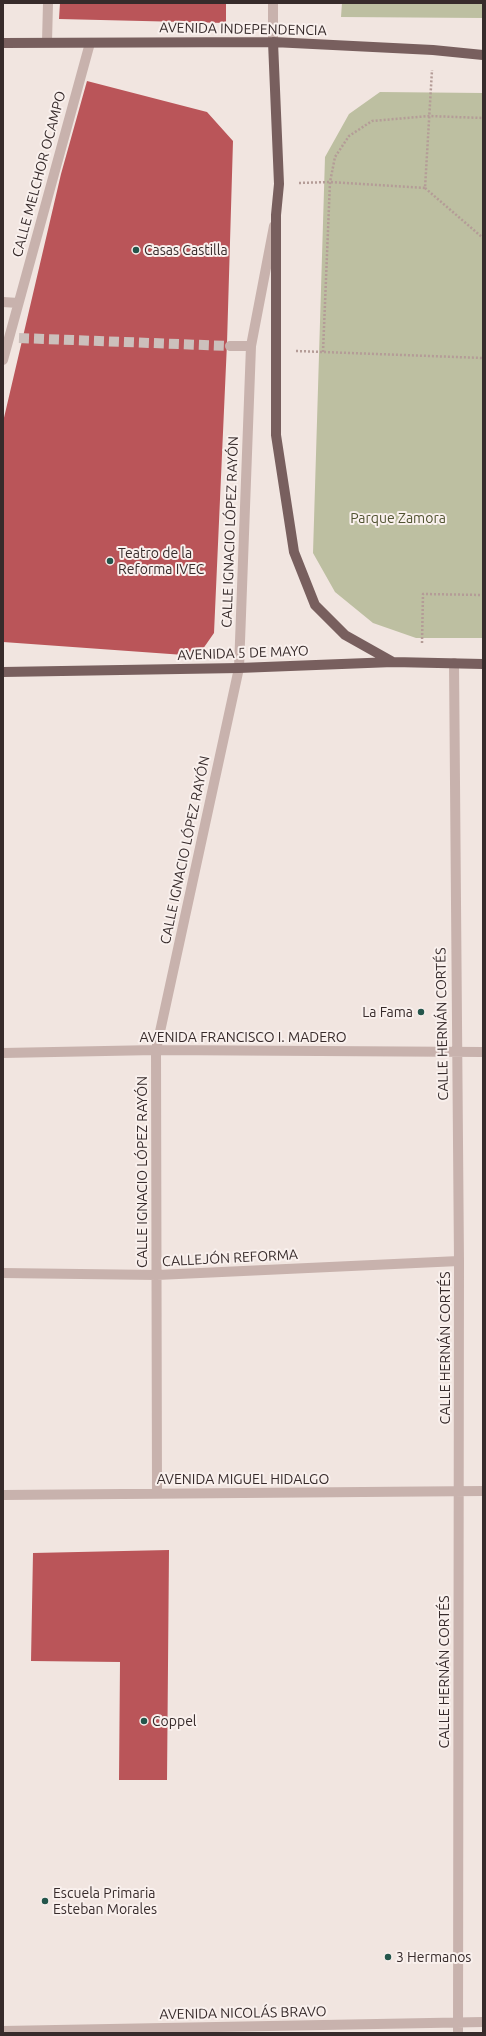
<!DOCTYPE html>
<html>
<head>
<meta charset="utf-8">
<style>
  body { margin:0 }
  #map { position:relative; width:486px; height:2036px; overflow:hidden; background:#f1e5e0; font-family:Ubuntu,sans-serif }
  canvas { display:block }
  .frame { position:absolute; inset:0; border:4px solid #372b2b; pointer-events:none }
</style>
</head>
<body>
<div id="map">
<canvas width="486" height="2036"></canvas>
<div class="frame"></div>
</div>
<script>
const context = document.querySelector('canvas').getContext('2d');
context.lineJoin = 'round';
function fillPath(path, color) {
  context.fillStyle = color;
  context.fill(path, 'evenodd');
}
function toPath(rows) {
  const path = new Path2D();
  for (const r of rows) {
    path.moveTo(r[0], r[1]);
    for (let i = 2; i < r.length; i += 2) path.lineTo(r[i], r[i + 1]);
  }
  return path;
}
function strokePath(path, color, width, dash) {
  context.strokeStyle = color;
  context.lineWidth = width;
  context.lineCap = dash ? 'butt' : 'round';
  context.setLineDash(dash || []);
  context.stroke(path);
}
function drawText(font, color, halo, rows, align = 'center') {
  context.font = font + ' Ubuntu,sans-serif';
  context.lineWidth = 4;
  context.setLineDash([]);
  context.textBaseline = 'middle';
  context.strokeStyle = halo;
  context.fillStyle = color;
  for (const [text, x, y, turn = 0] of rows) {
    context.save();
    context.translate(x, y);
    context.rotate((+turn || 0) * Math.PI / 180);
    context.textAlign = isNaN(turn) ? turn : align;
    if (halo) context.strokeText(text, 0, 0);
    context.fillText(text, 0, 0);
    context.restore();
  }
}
const green = toPath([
  [342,3,483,3,483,18,341,17],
  [380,92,483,93,483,638,416,638,373,623,335,592,313,553,325,157,349,114]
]);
const building = toPath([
  [60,3,226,3,226,23,59,19],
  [87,81,207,112,233,141,227,343,214,633,198,656,3,642,3,422,61,174],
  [169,1550,167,1780,119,1780,120,1662,31,1661,33,1553]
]);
const minorTunnel = toPath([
  [19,338,230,346]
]);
const path = toPath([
  [299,183,330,182,425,188,432,70],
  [425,188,483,238],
  [296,351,483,358],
  [323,352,330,182,335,157,349,136,372,121,429,116,483,118],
  [422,643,423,594,483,595]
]);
const minor = toPath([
  [47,42,48,3],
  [273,42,273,3],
  [3,302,18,303],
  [230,346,251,346],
  [3,360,90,43],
  [454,663,459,1261,458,2033],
  [3,1053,156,1050,483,1052],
  [3,1273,157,1275,459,1261],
  [157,1493,156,1050,239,668,251,346,274,226],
  [3,1495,483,1491],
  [3,2031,483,2022]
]);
const major = toPath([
  [273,42,279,184,276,215,276,435,294,552,315,605,345,635,393,662],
  [3,43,273,42,433,50,483,55],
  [3,672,239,668,393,662,483,664]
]);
const markers = [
  [136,250,4,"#24554b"],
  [110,561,4,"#24554b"],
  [421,1012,4,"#24554b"],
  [144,1721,4,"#24554b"],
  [45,1901,4,"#24554b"],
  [388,1957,4,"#24554b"]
];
const streetNames = [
  ["AVENIDA INDEPENDENCIA",243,29,1],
  ["CALLE MELCHOR OCAMPO",39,174,-75],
  ["CALLE IGNACIO LÓPEZ RAYÓN",230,532,-88],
  ["AVENIDA 5 DE MAYO",243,653,-2],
  ["CALLE IGNACIO LÓPEZ RAYÓN",185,850,-78],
  ["CALLE HERNÁN CORTÉS",442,1024,-91],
  ["AVENIDA FRANCISCO I. MADERO",243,1037],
  ["CALLE IGNACIO LÓPEZ RAYÓN",142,1172,-90],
  ["CALLEJÓN REFORMA",230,1258,-3],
  ["CALLE HERNÁN CORTÉS",445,1348,-90],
  ["AVENIDA MIGUEL HIDALGO",243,1479],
  ["CALLE HERNÁN CORTÉS",444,1672,-90],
  ["AVENIDA NICOLÁS BRAVO",243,2013,-1]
];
const poiNames = [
  ["Casas Castilla",144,250],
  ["Teatro de la",118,553],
  ["Reforma IVEC",118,569],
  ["La Fama",413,1012,"right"],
  ["Coppel",152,1721],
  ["Escuela Primaria",53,1893],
  ["Esteban Morales",53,1909],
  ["3 Hermanos",396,1957]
];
const parkNames = [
  ["Parque Zamora",398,518]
];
fillPath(green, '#bdbfa1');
fillPath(building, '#ba5559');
strokePath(minorTunnel, '#ccc0bc', 10, [10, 5]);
strokePath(path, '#b49c97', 2.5, [2, 2]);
strokePath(minor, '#c8b2ad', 10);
strokePath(major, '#785f5e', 10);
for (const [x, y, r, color] of markers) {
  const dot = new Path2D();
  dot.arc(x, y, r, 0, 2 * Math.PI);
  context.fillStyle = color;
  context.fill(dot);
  strokePath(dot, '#f9f0ed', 1.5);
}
drawText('14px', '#372b2b', '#f9f0ed', streetNames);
drawText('14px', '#372b2b', '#f9f0ed', poiNames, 'left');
drawText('14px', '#505331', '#f9f0ed', parkNames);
</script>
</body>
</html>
